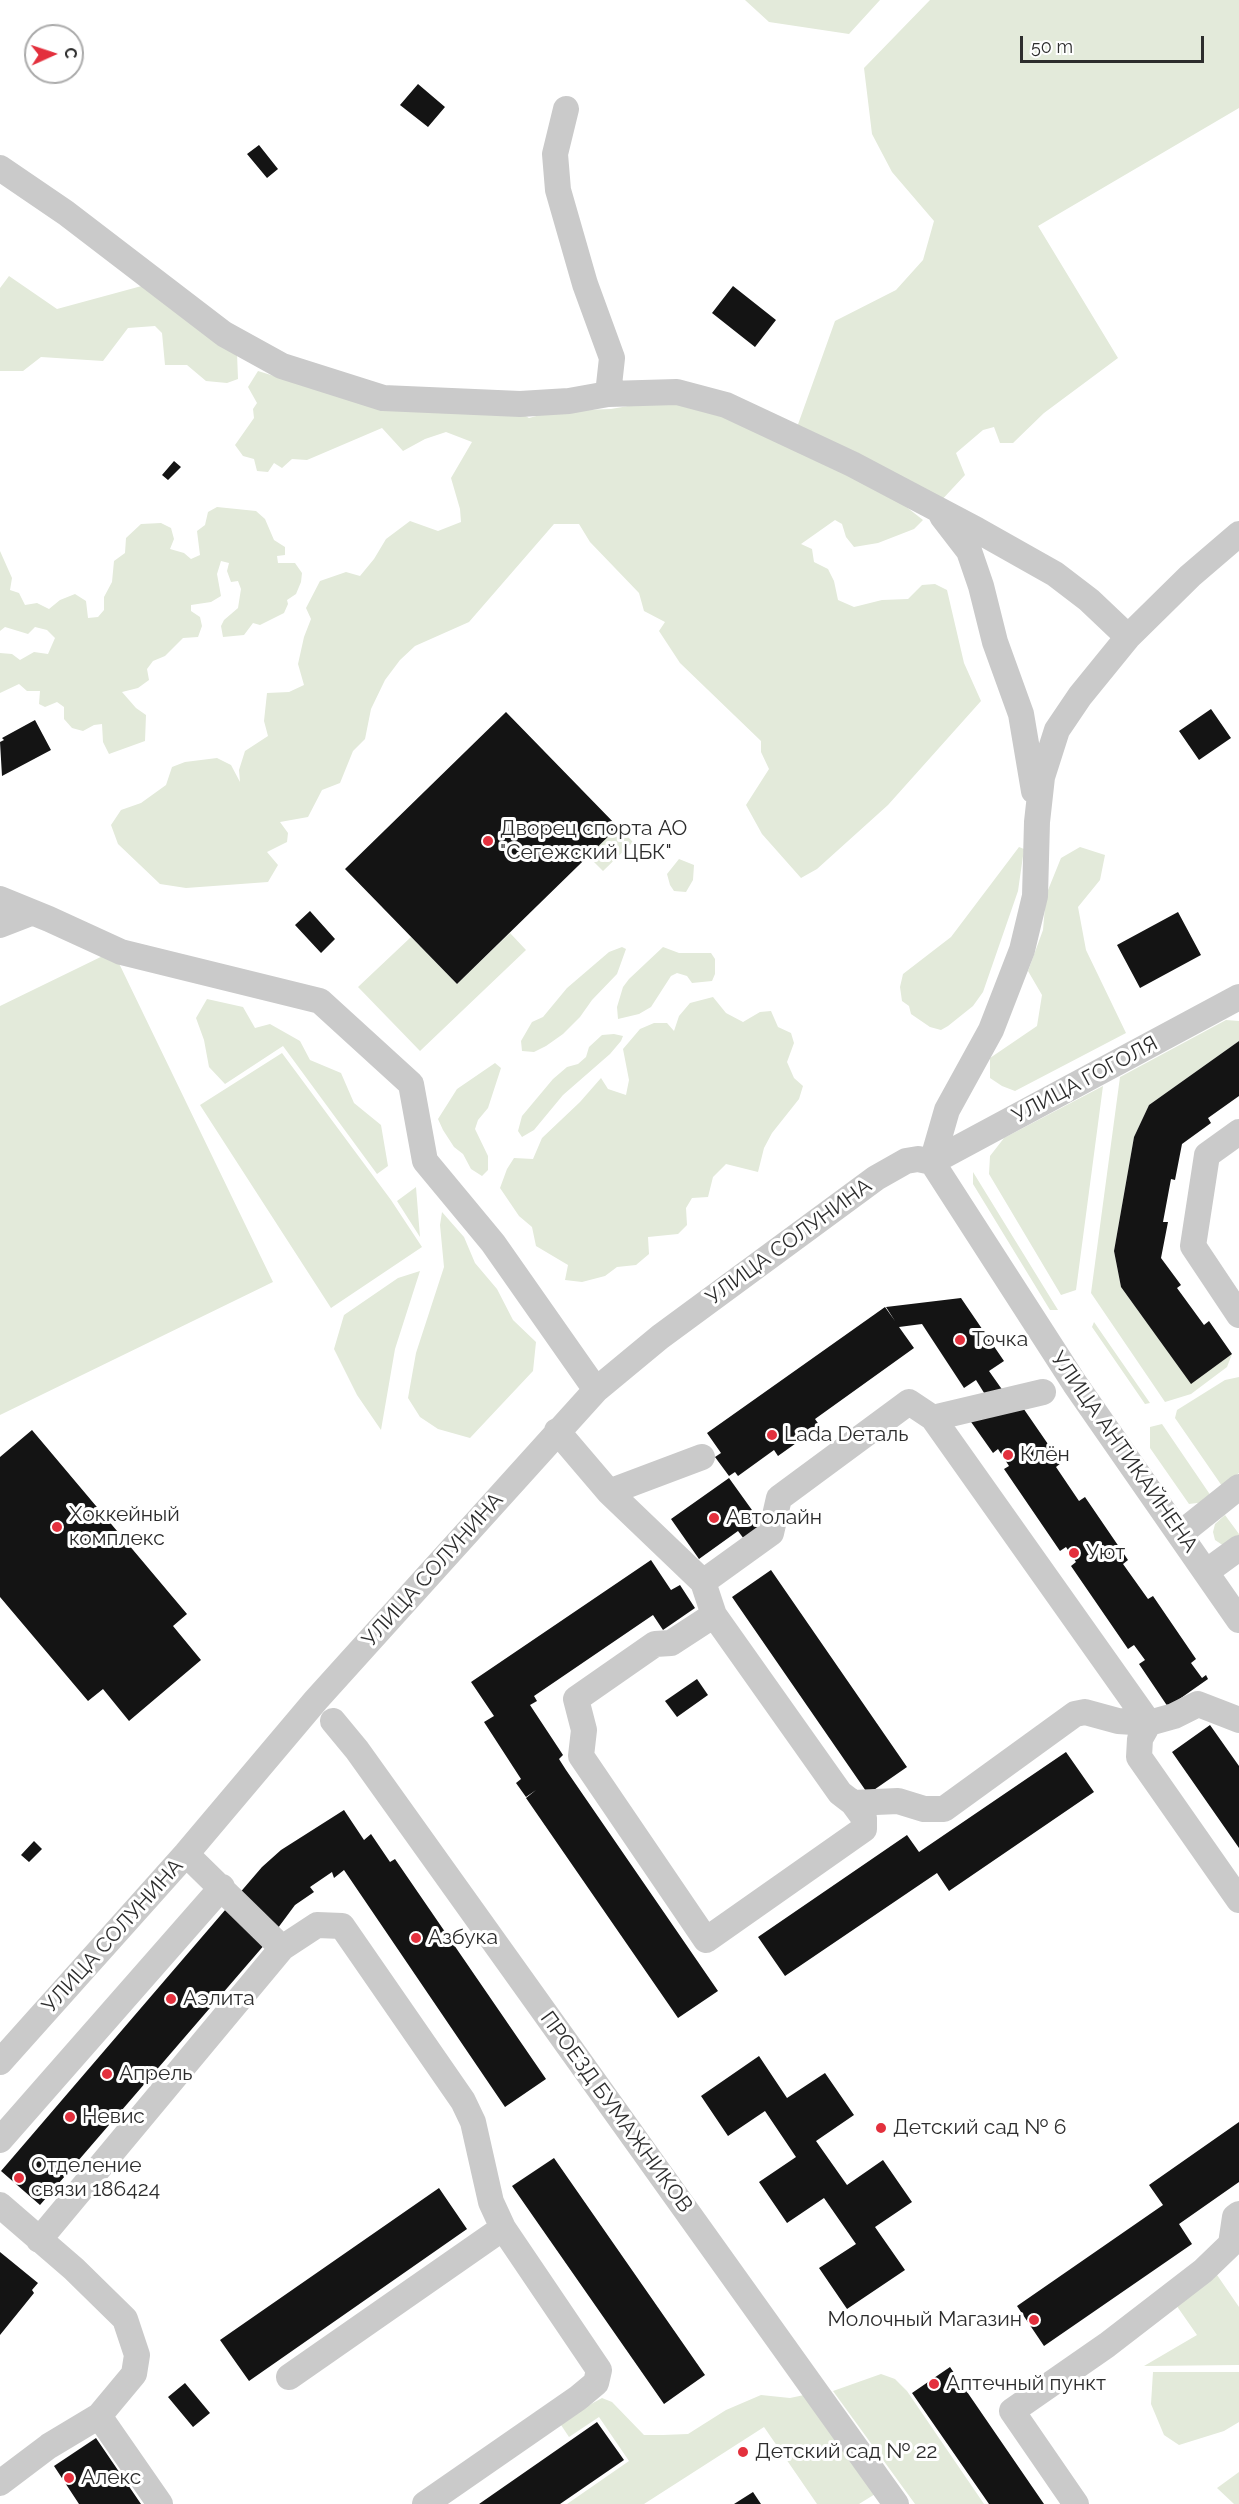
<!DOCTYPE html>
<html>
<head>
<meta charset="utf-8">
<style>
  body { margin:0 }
  #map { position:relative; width:1239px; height:2504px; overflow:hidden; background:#fff; font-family:Raleway,sans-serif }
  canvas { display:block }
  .north { position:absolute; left:24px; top:24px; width:60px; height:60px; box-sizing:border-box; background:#fff; border:2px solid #ababab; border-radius:50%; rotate:87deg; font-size:16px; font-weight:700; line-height:24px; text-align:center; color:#2d2d2d }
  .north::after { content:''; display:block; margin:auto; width:21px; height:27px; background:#e3303d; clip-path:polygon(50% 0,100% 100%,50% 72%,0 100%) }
  .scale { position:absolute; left:1020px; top:36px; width:184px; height:27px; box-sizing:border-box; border:3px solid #2d2d2d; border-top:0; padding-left:8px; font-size:18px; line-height:21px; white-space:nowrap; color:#2d2d2d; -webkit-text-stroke:4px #fff; paint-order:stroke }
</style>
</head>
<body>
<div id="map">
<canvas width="1239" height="2504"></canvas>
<div class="north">С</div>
<div class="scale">50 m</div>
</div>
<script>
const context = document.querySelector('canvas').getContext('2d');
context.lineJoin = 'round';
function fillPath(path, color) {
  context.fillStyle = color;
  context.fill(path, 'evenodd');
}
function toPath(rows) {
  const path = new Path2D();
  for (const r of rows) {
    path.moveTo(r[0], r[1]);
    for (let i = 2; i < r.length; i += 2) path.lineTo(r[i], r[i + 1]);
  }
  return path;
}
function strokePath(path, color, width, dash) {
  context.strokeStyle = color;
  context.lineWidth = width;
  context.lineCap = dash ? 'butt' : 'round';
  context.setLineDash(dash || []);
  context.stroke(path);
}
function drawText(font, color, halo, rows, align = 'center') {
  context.font = font + ' Raleway,sans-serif';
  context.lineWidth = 6;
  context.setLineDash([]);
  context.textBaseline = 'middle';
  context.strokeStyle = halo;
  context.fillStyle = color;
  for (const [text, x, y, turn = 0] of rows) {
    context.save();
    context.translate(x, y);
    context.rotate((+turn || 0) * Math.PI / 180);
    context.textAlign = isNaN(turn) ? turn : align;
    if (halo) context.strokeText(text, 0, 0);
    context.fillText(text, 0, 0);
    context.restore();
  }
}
const green = toPath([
  [745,0,880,0,849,34,769,22],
  [930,0,1239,0,1239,108,1038,226,1118,358,1044,413,1013,443,1000,443,994,427,983,430,956,453,965,475,938,504,796,430,835,321,896,290,923,260,934,221,892,172,872,134,864,68],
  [9,276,57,309,149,284,237,353,238,379,227,383,206,381,187,365,165,365,162,333,155,326,128,328,103,361,41,357,23,371,0,371,0,288],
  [258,371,287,380,509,407,529,418,555,411,611,409,634,405,709,405,895,498,923,520,914,529,878,543,854,547,846,537,842,524,835,520,801,544,812,549,814,562,828,569,834,581,838,600,854,607,882,600,908,599,922,585,935,584,947,590,964,663,981,701,888,805,817,869,801,878,762,834,746,805,769,769,761,752,761,741,680,663,659,631,665,622,644,611,639,593,590,542,579,524,554,524,469,622,415,646,400,660,385,680,371,709,365,739,353,751,340,783,322,790,308,817,280,822,288,833,287,842,267,852,278,865,268,882,186,888,160,884,118,844,111,825,121,810,141,803,166,785,172,767,185,762,217,758,231,765,240,782,239,770,245,751,268,736,264,721,267,693,289,692,304,685,298,664,304,637,311,619,306,608,320,581,346,572,360,576,374,559,386,539,410,521,438,531,461,522,460,509,451,478,472,442,446,432,425,439,403,451,382,428,307,460,292,459,282,468,274,463,268,472,257,471,254,459,243,456,235,445,254,418,253,409,257,403,248,387],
  [217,507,256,511,265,519,274,540,285,547,285,555,277,556,278,563,295,563,302,573,301,582,296,594,287,600,288,604,284,613,260,625,253,623,244,635,223,637,221,626,224,620,238,608,241,589,238,581,231,582,227,571,229,563,221,561,217,574,221,596,211,602,191,605,191,611,200,617,202,626,198,637,183,638,165,656,153,661,147,669,149,680,138,688,122,692,136,708,146,715,145,741,109,754,103,742,102,724,94,725,83,731,72,728,64,719,64,707,57,702,45,707,39,704,40,691,27,691,19,684,0,693,0,653,12,654,20,660,34,652,48,654,55,638,47,630,35,627,28,634,5,627,0,631,0,551,12,578,10,590,19,593,25,605,37,603,49,609,60,600,75,594,86,601,88,618,98,617,104,610,104,597,112,582,114,561,125,553,126,538,141,524,161,523,171,528,174,539,170,549,184,553,191,559,200,555,197,531,205,525,208,512],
  [618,827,633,842,603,871,588,856],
  [1019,847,1024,849,1018,891,983,992,973,1006,948,1026,941,1030,930,1027,911,1014,909,1006,902,1001,900,987,903,974,951,937],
  [1080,847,1105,855,1100,880,1078,907,1086,950,1126,1033,1015,1091,1002,1086,990,1078,990,1058,1037,1026,1042,995,1028,971,1043,930,1046,895,1061,858],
  [679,859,694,865,693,880,686,892,674,891,670,885,667,874],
  [510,933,526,950,420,1051,358,987,411,937,457,984],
  [622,947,626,949,617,974,592,1000,580,1017,563,1034,546,1046,534,1052,522,1051,521,1041,532,1022,543,1017,567,988,609,952],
  [663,947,679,953,711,953,715,959,715,974,712,981,692,983,687,976,677,973,671,976,651,1007,639,1014,618,1019,617,1007,623,987,629,979],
  [113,951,273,1282,0,1415,0,1006],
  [713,997,726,1013,743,1022,760,1012,771,1011,778,1027,791,1033,794,1043,787,1062,794,1078,803,1086,799,1099,772,1133,764,1148,758,1172,726,1164,713,1177,708,1197,692,1198,686,1208,687,1225,678,1234,648,1237,649,1254,636,1265,617,1267,605,1276,582,1282,565,1280,568,1265,536,1246,532,1227,519,1216,500,1188,507,1169,514,1158,533,1159,542,1138,580,1102,601,1078,608,1089,626,1095,629,1080,623,1049,640,1029,654,1023,667,1023,674,1031,679,1016,690,1003],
  [207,999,243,1007,255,1028,270,1024,300,1041,310,1060,341,1073,354,1103,381,1125,388,1166,377,1174,283,1046,225,1084,209,1067,204,1040,196,1018],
  [1226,1020,1239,1021,1239,1041,1149,1105,1134,1137,1114,1251,1121,1287,1191,1383,1232,1354,1227,1367,1191,1394,1165,1402,1091,1293,1120,1077],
  [614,1034,623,1036,621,1041,610,1054,563,1095,534,1130,522,1137,518,1131,522,1116,553,1079,567,1067,578,1064,586,1057,589,1047,602,1035],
  [282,1053,391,1200,422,1247,331,1308,200,1105],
  [495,1063,501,1068,488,1108,478,1120,475,1129,488,1156,488,1170,482,1176,471,1169,463,1154,454,1147,443,1130,438,1119,457,1089],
  [1103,1086,1076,1290,1061,1295,989,1174,990,1156,1004,1138],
  [973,1172,1058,1310,1050,1310,973,1184],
  [416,1187,420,1237,397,1201],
  [442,1212,464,1237,475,1263,497,1289,513,1320,536,1342,533,1371,470,1438,438,1429,420,1417,408,1398,416,1353,444,1267,440,1225],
  [420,1271,395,1349,381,1430,357,1395,334,1349,344,1315,398,1278],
  [1094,1322,1150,1403,1145,1404,1092,1327],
  [1239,1377,1239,1473,1222,1486,1175,1418,1177,1410,1225,1380],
  [1162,1424,1211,1496,1205,1502,1189,1504,1150,1448,1150,1427],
  [1225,1515,1239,1534,1239,1538,1224,1546,1215,1540,1213,1532,1215,1524],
  [1215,2272,1239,2307,1239,2365,1144,2366,1197,2335,1174,2302],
  [1153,2372,1239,2372,1239,2422,1224,2431,1179,2445,1164,2435,1151,2404],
  [881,2374,895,2379,907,2391,984,2504,915,2504,833,2391],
  [809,2394,880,2491,859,2504,817,2504,764,2427,644,2504,567,2504,629,2461,599,2417,569,2437,561,2425,573,2414,602,2398,612,2402,644,2435,663,2435,688,2434,726,2410,761,2395,790,2398],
  [1239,2472,1239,2504,1234,2504,1217,2488]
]);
const building = toPath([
  [418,84,445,107,428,127,400,105],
  [259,145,278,169,267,178,247,154],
  [733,286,776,320,755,347,712,313],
  [174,461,181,467,168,480,162,475],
  [1211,709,1231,738,1199,760,1179,731],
  [506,712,618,827,457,984,345,869],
  [35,720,51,750,2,776,0,742,4,740,2,738],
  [310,911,335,939,321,953,295,925],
  [1178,912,1201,955,1140,988,1117,945],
  [1239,1041,1239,1096,1208,1118,1211,1123,1182,1144,1175,1180,1171,1179,1163,1222,1168,1222,1161,1258,1181,1285,1177,1288,1204,1325,1209,1321,1232,1354,1191,1384,1121,1287,1114,1251,1134,1137,1149,1105],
  [961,1298,1004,1361,989,1371,1013,1405,1019,1402,1061,1463,1056,1467,1079,1501,1085,1497,1128,1560,1123,1564,1148,1599,1153,1596,1196,1659,1191,1663,1202,1678,1206,1675,1208,1679,1168,1707,1139,1664,1145,1660,1134,1645,1128,1649,1071,1566,1076,1562,1066,1547,1060,1551,1004,1469,1009,1466,998,1449,993,1453,964,1412,986,1396,976,1380,964,1388,922,1324,899,1327,914,1348,815,1419,820,1426,778,1456,774,1450,738,1476,735,1472,729,1476,715,1457,721,1453,707,1433,885,1307,895,1321,886,1307],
  [32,1430,187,1614,173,1626,201,1660,129,1721,103,1689,88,1701,0,1597,0,1457],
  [729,1478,757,1517,754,1519,760,1528,744,1539,738,1531,699,1559,671,1519],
  [651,1560,671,1590,680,1585,695,1608,663,1630,653,1615,534,1696,537,1701,530,1705,563,1755,559,1759,566,1770,718,1991,678,2018,526,1798,536,1790,526,1797,516,1783,521,1779,484,1722,494,1716,471,1682],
  [771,1570,907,1767,868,1794,732,1597],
  [697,1679,708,1695,677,1717,665,1701],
  [1210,1725,1239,1766,1239,1848,1172,1752],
  [1066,1752,1094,1792,949,1891,937,1873,785,1976,758,1937,907,1835,919,1852],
  [344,1810,364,1840,371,1834,390,1862,395,1859,546,2079,505,2107,344,1870,334,1878,332,1872,310,1887,314,1892,295,1905,272,1936,40,2205,1,2171,262,1867,281,1850],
  [34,1841,42,1849,29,1862,21,1855],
  [759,2056,787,2098,825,2073,854,2115,816,2141,847,2185,883,2160,912,2202,875,2227,905,2270,847,2309,819,2268,856,2244,824,2198,787,2223,759,2182,796,2157,765,2111,728,2136,701,2096],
  [1239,2122,1239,2182,1179,2224,1192,2244,1044,2346,1017,2306,1163,2205,1149,2185],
  [554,2158,705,2375,664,2404,512,2186],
  [439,2188,467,2229,249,2381,220,2340],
  [0,2252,38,2283,32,2290,34,2293,0,2335],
  [950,2367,1044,2504,989,2504,912,2393],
  [185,2383,210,2413,193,2427,168,2397],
  [597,2422,624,2460,560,2504,479,2504],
  [96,2438,141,2504,79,2504,54,2466],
  [753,2492,761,2504,734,2504]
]);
const minor = toPath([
  [566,109,555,154,558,190,585,284,612,358,608,394],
  [0,168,66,213,224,334,282,366,383,398,520,404,569,401,608,394,677,392,726,405,852,464,977,530,1055,574,1089,600,1128,637],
  [942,516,969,551,981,586,995,642,1021,714,1034,791],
  [0,899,49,919,121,952,320,1001,411,1084,425,1161,493,1243,596,1390],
  [0,925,31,913],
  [1239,1132,1207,1155,1193,1246,1239,1315],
  [932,1162,947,1110,991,1030,1022,950,1035,896,1037,822,1042,777,1057,730,1080,696,1128,637,1190,576,1239,534],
  [932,1162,1075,1384,1239,1620],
  [932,1162,1239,997],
  [933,1418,1149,1723,1140,1739,1139,1757,1239,1900],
  [557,1431,609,1492,703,1582,714,1615,840,1793,853,1803],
  [609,1492,702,1457],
  [1180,1534,1239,1487],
  [1206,1572,1239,1548],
  [703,1582,771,1533,779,1498,909,1402,933,1418,1043,1392],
  [714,1615,671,1643,655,1644,576,1699,584,1730,581,1756,706,1940,864,1829,864,1818,853,1803,898,1801,924,1809,944,1809,1075,1714,1085,1712,1118,1721,1149,1723,1174,1716,1198,1704,1239,1720],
  [333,1721,357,1750,896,2504],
  [186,1854,282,1948],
  [0,2062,186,1854,316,1700,596,1390,660,1337,876,1178,906,1161,918,1159,932,1162],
  [0,2140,222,1887],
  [0,2205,74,2269,125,2319,137,2355,134,2374,99,2416,49,2446,0,2483],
  [39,2240,282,1948,317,1925,342,1926,463,2101,473,2122,491,2202,503,2228],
  [289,2377,503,2228,599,2370,596,2383,578,2398,425,2504],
  [99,2416,160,2504],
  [1076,2504,1012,2411,1107,2345,1203,2271,1231,2244,1235,2217,1239,2214]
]);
const markers = [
  [488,841,6,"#e3303d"],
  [960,1340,6,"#e3303d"],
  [772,1435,6,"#e3303d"],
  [1008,1455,6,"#e3303d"],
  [714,1518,6,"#e3303d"],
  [57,1527,6,"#e3303d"],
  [1074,1553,6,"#e3303d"],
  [416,1938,6,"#e3303d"],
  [171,1999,6,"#e3303d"],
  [107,2074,6,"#e3303d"],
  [70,2117,6,"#e3303d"],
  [881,2128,6,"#e3303d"],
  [19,2178,6,"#e3303d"],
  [1034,2320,6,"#e3303d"],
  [934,2384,6,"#e3303d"],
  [743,2452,6,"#e3303d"],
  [69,2478,6,"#e3303d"]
];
const poiNames = [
  ["Дворец спорта АО",500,829],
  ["\"Сегежский ЦБК\"",500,853],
  ["Точка",972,1340],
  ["Lada Dеталь",784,1435],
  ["Клён",1020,1455],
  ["Хоккейный",69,1515],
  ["комплекс",69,1539],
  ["Автолайн",726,1518],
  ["Уют",1086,1553],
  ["Азбука",428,1938],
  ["Аэлита",183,1999],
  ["Апрель",119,2074],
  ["Невис",82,2117],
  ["Детский сад № 6",893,2128],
  ["Отделение",31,2166],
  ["связи 186424",31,2190],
  ["Молочный Магазин",1022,2320,"right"],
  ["Аптечный пункт",946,2384],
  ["Детский сад № 22",755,2452],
  ["Алекс",81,2478]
];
const streetNames = [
  ["УЛИЦА ГОГОЛЯ",1085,1080,-28],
  ["УЛИЦА СОЛУНИНА",789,1242,-36],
  ["УЛИЦА АНТИКАЙНЕНА",1124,1452,55],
  ["УЛИЦА СОЛУНИНА",433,1570,-48],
  ["УЛИЦА СОЛУНИНА",113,1936,-48],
  ["ПРОЕЗД БУМАЖНИКОВ",616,2112,54]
];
fillPath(green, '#e3eada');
fillPath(building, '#141414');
strokePath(minor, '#cacaca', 26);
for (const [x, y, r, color] of markers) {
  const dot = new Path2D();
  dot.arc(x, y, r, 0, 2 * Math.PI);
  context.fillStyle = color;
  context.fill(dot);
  strokePath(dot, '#fff', 2);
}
drawText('21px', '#2d2d2d', '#fff', poiNames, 'left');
drawText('21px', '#2d2d2d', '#fff', streetNames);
</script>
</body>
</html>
